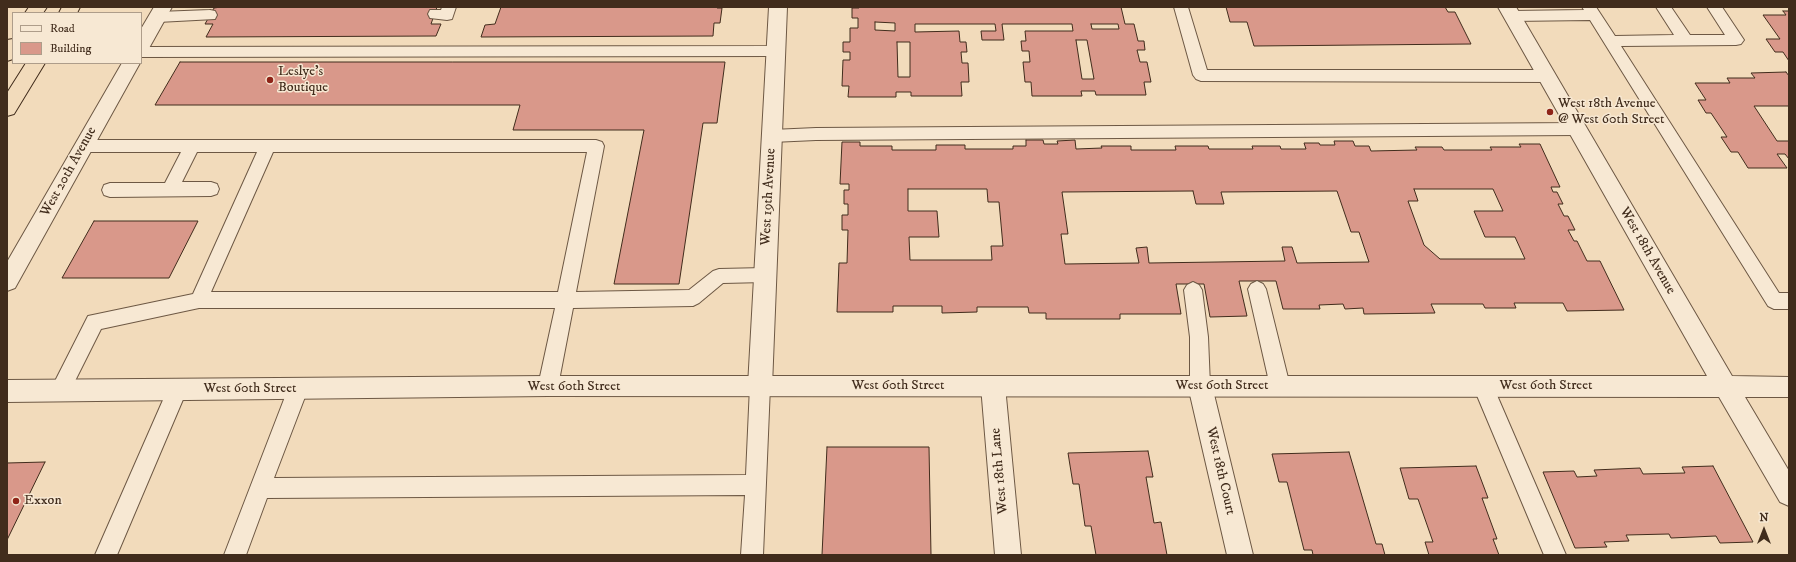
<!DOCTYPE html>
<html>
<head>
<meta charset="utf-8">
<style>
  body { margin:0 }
  #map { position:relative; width:1796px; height:562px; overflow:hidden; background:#f2dbbb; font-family:"IM FELL DW Pica",serif }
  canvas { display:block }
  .frame { position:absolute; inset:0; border:8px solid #412c1c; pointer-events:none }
  .legend { position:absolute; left:12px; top:12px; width:130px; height:52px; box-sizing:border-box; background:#f7e8d3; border:1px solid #ae9d8a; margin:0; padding:5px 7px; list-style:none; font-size:12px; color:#412c1c }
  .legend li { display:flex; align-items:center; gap:8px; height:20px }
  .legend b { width:20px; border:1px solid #ae9d8a }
  .north { position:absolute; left:1744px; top:510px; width:40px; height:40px; -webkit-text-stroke:3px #f7e8d3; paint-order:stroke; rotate:0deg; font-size:11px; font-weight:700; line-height:16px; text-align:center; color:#412c1c }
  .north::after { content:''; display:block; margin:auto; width:14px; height:18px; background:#412c1c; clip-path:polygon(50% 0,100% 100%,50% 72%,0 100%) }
</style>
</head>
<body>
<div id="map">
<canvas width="1796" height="562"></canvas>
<div class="frame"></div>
<ul class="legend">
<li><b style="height:5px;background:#f7e8d3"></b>Road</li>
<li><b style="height:11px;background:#d9988a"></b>Building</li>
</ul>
<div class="north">N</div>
</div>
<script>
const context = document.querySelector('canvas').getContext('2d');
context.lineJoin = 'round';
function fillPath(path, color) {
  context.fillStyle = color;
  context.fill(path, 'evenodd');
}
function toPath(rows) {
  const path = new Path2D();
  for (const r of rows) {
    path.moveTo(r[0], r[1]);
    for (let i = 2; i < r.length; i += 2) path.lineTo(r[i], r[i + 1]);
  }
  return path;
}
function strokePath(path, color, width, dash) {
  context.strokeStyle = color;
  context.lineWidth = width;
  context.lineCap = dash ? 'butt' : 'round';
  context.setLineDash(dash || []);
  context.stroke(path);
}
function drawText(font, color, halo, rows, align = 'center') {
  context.font = font + ' "IM FELL DW Pica",serif';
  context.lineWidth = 3;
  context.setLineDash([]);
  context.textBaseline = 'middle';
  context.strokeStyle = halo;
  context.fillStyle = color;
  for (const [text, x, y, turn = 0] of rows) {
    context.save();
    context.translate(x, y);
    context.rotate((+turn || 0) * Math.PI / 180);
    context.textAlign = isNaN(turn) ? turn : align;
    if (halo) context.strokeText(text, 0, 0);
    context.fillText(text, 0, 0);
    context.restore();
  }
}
const building = toPath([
  [221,7,437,7,431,24,441,24,436,36,206,37,213,24,205,24,214,8,221,7],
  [501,7,717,7,717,8,722,8,720,23,714,23,713,36,481,37,485,25,495,24,501,7],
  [859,7,1121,7,1125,24,1134,24,1138,41,1144,41,1145,50,1137,50,1140,62,1147,62,1151,82,1144,82,1146,95,1096,95,1095,91,1081,91,1082,96,1032,96,1031,82,1025,82,1023,62,1030,62,1029,51,1022,51,1021,41,1026,41,1025,31,1073,31,1072,24,1002,24,1004,40,982,40,981,31,996,31,995,24,915,24,915,32,959,31,960,42,966,42,967,52,961,52,962,63,968,63,969,82,961,82,962,96,911,96,911,92,896,92,896,97,848,97,849,86,842,86,843,60,850,60,850,52,843,52,843,42,850,42,850,28,858,28,858,18,852,18,852,8,859,8,859,7],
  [875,22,895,23,895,31,875,30,875,22],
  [1091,24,1118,24,1119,29,1092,29,1091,24],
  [1076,40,1087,40,1094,79,1082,79,1076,40],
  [897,42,910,42,910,77,898,77,897,42],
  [1226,7,1445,7,1448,12,1455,12,1471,44,1254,46,1247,22,1230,22,1226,7],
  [1783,11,1789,11,1789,61,1783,52,1775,52,1766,39,1780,39,1763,15,1786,15,1783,11],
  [180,62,725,62,717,123,703,123,679,284,614,284,644,130,513,130,520,105,155,105,180,62],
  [1786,72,1789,76,1789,106,1754,106,1777,141,1789,141,1789,159,1785,154,1777,154,1787,168,1748,168,1738,152,1731,152,1721,137,1727,137,1711,113,1706,113,1698,100,1706,100,1695,83,1730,83,1727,78,1755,78,1751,73,1786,72],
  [1026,140,1043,140,1044,144,1058,144,1057,141,1075,140,1076,149,1102,148,1101,146,1131,146,1131,150,1176,150,1175,146,1208,146,1209,149,1253,149,1252,146,1280,146,1281,149,1306,149,1304,143,1319,143,1320,145,1335,145,1334,141,1353,141,1355,146,1369,146,1371,151,1417,150,1415,147,1442,147,1444,150,1492,150,1490,147,1521,147,1519,144,1540,144,1560,187,1551,187,1553,192,1557,192,1563,204,1558,204,1564,216,1568,216,1575,230,1568,230,1574,241,1577,241,1587,261,1600,261,1624,310,1567,311,1563,303,1514,303,1516,308,1485,308,1483,304,1431,304,1435,313,1364,314,1363,308,1345,309,1343,304,1319,305,1320,309,1283,309,1276,281,1239,281,1247,316,1210,317,1204,284,1176,284,1181,314,1120,314,1120,319,1046,319,1046,313,1029,313,1028,307,977,307,977,312,942,313,942,306,893,306,893,312,837,312,839,263,847,263,848,230,842,230,842,215,848,215,848,204,844,204,844,190,849,190,849,184,840,184,842,142,860,142,860,146,892,146,892,150,936,150,936,145,965,145,965,149,1013,149,1013,146,1026,146,1026,140],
  [908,189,987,189,988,202,999,202,1003,246,991,246,992,260,910,260,909,237,939,237,937,211,908,211,908,189],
  [1414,189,1493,189,1503,211,1474,211,1485,237,1515,237,1525,259,1440,259,1424,245,1408,201,1418,201,1414,189],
  [1193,191,1196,204,1224,204,1221,192,1337,191,1351,232,1359,232,1369,262,1297,263,1292,247,1282,247,1285,261,1149,263,1147,247,1136,248,1139,263,1065,264,1061,234,1068,234,1062,192,1193,191],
  [94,221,198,221,169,278,62,278,94,221],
  [827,447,929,447,931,555,822,555,827,447],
  [1148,451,1153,477,1146,477,1154,523,1161,522,1167,555,1096,555,1091,526,1085,526,1079,484,1073,484,1068,453,1148,451],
  [1349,452,1376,544,1382,544,1385,555,1313,555,1312,550,1304,550,1287,482,1279,482,1272,454,1349,452],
  [45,462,7,540,7,463,45,462],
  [1476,466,1488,498,1482,498,1497,539,1493,539,1499,555,1429,555,1425,542,1433,542,1418,499,1409,499,1400,468,1476,466],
  [1713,466,1753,542,1720,543,1716,536,1671,538,1669,534,1626,535,1629,541,1604,542,1607,547,1575,548,1543,472,1574,471,1577,477,1597,476,1594,470,1640,468,1643,474,1685,473,1682,467,1713,466]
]);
const service = toPath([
  [442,7,456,7,452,19,447,20,430,18,428,14,430,10,441,10,442,7],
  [1174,7,1188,7,1207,70,1547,70,1552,72,1555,76,1552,80,1547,82,1201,81,1196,79,1193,75,1174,7],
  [1582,7,1596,7,1615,36,1674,35,1656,7,1671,7,1690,35,1725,35,1707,7,1722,7,1744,40,1741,44,1736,45,1621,46,1779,293,1789,293,1789,309,1774,309,1768,306,1590,20,1512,21,1507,20,1505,16,1507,12,1512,11,1584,10,1582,7],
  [210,10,215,11,217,15,215,19,158,22,153,21,151,17,153,13,158,12,210,10],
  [776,46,781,47,784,51,781,55,776,56,141,57,141,47,776,46],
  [1577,123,1583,125,1585,129,1583,133,1577,135,816,140,772,142,766,140,764,136,766,132,772,130,816,128,1577,123],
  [83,140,596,140,602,142,604,146,576,292,689,290,713,271,719,269,765,268,771,270,774,275,771,280,765,282,723,283,699,303,693,306,573,308,558,386,555,392,548,395,541,392,538,386,555,308,199,308,101,329,67,397,60,400,53,397,50,391,88,316,193,294,257,152,197,152,182,182,211,182,217,184,219,189,217,194,211,196,110,197,104,195,102,190,104,185,110,183,165,183,181,152,83,152,77,150,75,146,77,142,83,140],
  [273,152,587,152,558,292,211,292,273,152],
  [1257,281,1263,284,1266,289,1290,386,1287,392,1280,395,1273,392,1270,386,1248,289,1251,284,1257,281],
  [1193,282,1199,285,1202,290,1208,337,1210,386,1207,392,1200,395,1193,392,1190,386,1190,337,1184,290,1187,285,1193,282],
  [760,377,767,380,770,386,763,555,741,555,745,495,267,498,246,555,224,555,288,389,291,383,298,380,305,383,308,389,274,478,746,475,750,386,753,380,760,377],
  [1483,377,1490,380,1493,386,1566,555,1544,555,1473,386,1476,380,1483,377],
  [177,381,184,384,187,390,117,555,95,555,170,384,177,381]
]);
const minor = toPath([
  [769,7,787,7,772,386,768,393,760,396,752,393,748,386,769,7],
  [993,376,1001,379,1005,386,1021,555,995,555,981,386,985,379,993,376],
  [1200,376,1208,379,1212,386,1253,555,1227,555,1188,386,1192,379,1200,376]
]);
const tertiary = toPath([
  [154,7,172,7,148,50,141,51,141,29,154,7],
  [1498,7,1516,7,1732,376,1789,377,1789,397,1745,397,1789,471,1789,506,1780,502,1719,397,548,396,7,402,7,380,548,376,1707,376,1498,7],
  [122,63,140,63,15,288,7,291,7,262,122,63]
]);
const motorway = toPath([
  [29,7,47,7,43,13,25,13,29,7],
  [62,7,80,7,77,13,59,13,62,7],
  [13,39,13,59,7,61,7,40,13,39],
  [26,63,45,63,14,114,7,116,7,93,26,63]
]);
const markers = [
  [270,80,4,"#8f2418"],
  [1550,112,4,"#8f2418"],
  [16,501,4,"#8f2418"]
];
const poiNames = [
  ["Leslye's",278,72],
  ["Boutique",278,88],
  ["West 18th Avenue",1558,104],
  ["@ West 60th Street",1558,120],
  ["Exxon",24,501]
];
const streetNames = [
  ["West 20th Avenue",69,172,-61],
  ["West 19th Avenue",769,197,-87],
  ["West 18th Avenue",1647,251,60],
  ["West 60th Street",898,386],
  ["West 60th Street",1222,386],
  ["West 60th Street",1546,386],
  ["West 60th Street",574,387],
  ["West 60th Street",250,389],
  ["West 18th Lane",1000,471,-95],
  ["West 18th Court",1220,471,77]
];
fillPath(building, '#d9988a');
strokePath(building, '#412c1c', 1);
strokePath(service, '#6d5844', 2);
strokePath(minor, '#6d5844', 2);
strokePath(tertiary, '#6d5844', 2);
strokePath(motorway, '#412c1c', 2);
fillPath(service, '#f7e8d3');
fillPath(minor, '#f7e8d3');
fillPath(tertiary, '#f7e8d3');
fillPath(motorway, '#f2dbbb');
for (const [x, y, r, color] of markers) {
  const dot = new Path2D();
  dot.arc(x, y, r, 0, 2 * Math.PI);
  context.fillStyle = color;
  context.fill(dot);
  strokePath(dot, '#f7e8d3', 1.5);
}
drawText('14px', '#412c1c', '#f7e8d3', poiNames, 'left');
drawText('14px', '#412c1c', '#f7e8d3', streetNames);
</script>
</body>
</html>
